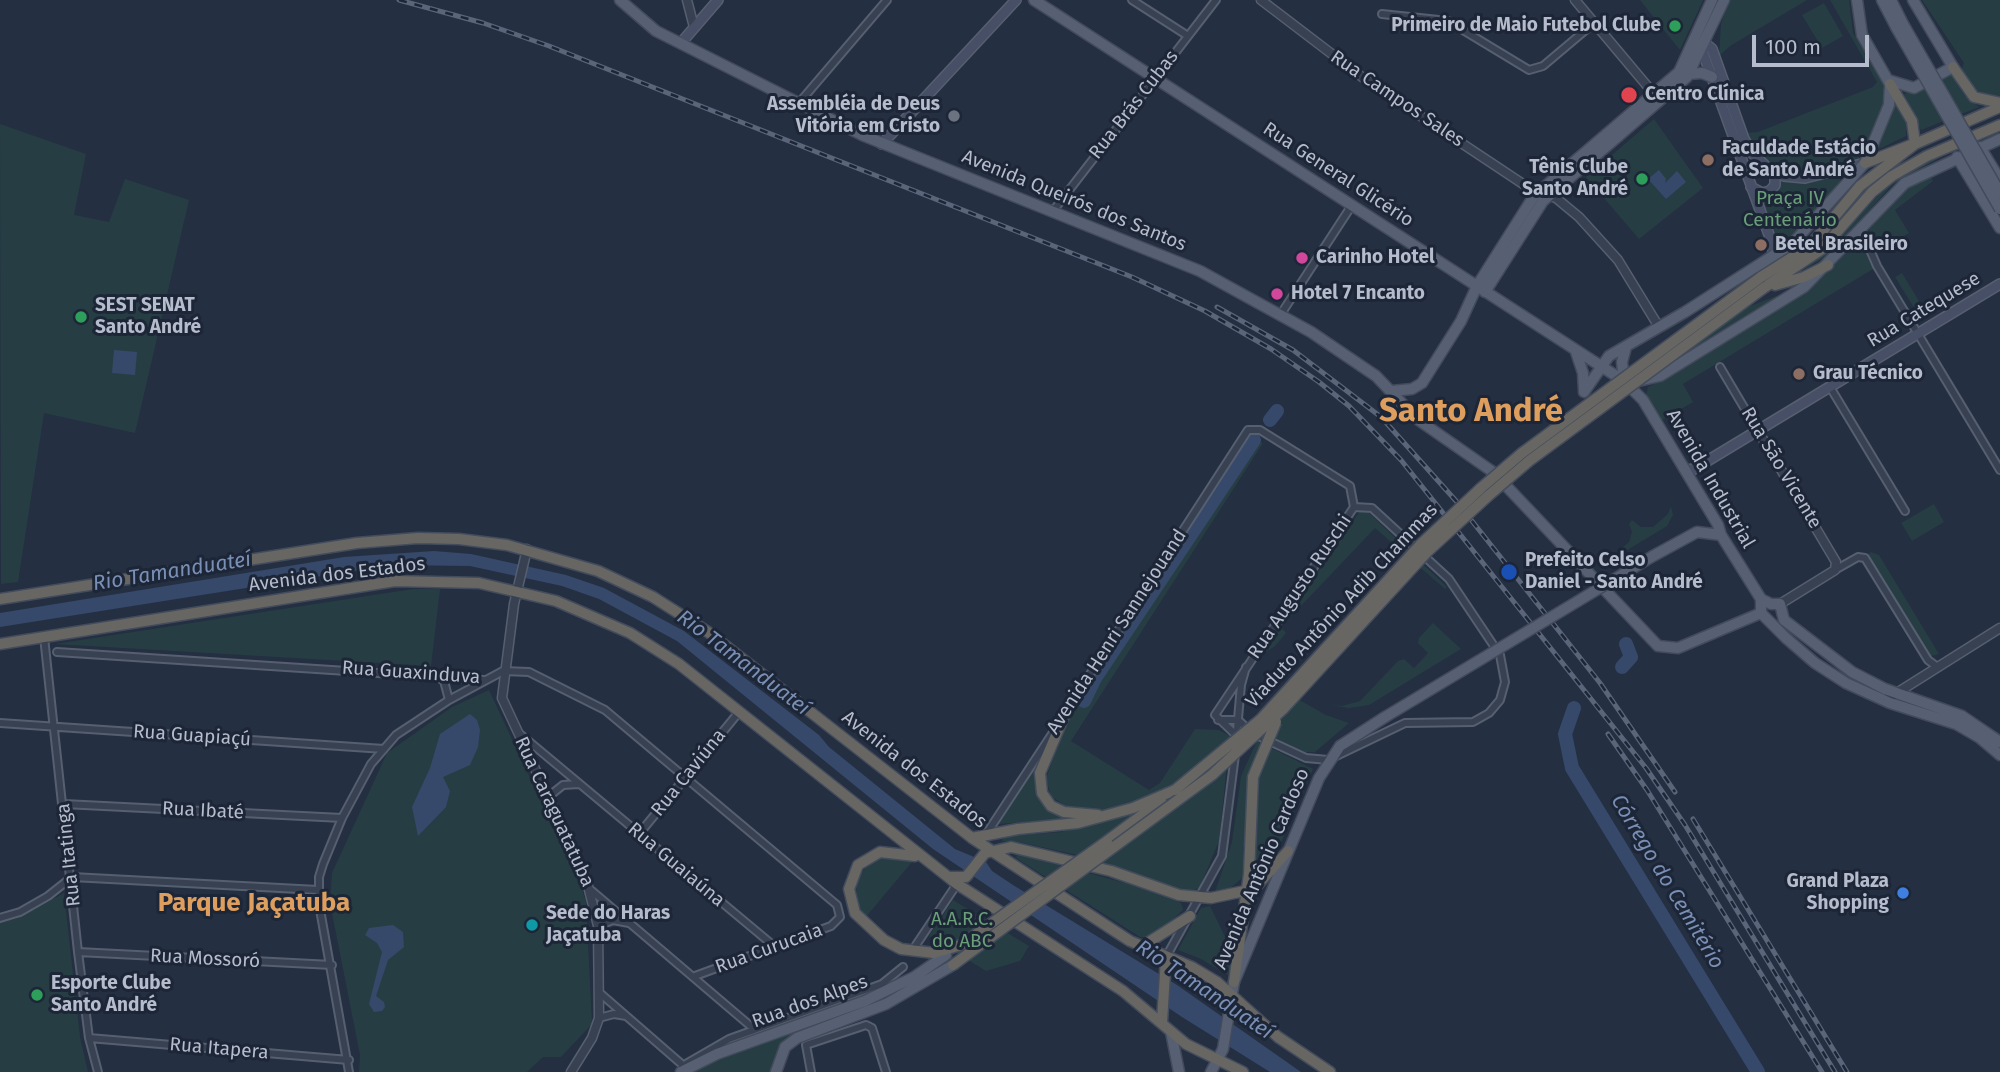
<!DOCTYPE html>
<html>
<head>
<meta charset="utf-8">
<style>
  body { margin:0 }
  #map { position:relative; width:2000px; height:1072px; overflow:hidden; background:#242f42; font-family:"Fira Sans",sans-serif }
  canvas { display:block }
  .scale { position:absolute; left:1752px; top:35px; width:117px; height:32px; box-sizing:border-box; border:4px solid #b5bccc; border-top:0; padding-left:9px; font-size:21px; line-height:24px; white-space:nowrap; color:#b5bccc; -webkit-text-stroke:5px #1d2637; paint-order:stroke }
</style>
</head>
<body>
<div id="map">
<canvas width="2000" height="1072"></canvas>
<div class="scale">100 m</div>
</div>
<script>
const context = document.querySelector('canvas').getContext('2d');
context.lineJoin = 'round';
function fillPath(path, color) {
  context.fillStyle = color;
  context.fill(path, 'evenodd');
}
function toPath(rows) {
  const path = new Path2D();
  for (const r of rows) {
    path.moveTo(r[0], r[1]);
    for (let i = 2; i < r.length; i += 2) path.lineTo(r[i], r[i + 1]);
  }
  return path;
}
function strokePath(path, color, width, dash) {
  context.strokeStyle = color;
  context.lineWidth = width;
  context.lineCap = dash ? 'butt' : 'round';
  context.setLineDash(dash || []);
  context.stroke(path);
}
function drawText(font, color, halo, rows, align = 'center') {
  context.font = font + ' "Fira Sans",sans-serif';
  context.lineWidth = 6;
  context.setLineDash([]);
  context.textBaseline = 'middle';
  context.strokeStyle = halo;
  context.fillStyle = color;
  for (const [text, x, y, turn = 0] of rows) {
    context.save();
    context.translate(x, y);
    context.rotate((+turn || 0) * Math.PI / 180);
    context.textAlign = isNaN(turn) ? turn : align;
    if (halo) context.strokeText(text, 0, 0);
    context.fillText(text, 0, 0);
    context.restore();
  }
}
const green = toPath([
  [1640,0,1703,0,1680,50,1655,19],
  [1729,0,1807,0,1730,46,1719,56,1721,24],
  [1830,0,1849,0,1853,33,1883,83,1885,103,1859,158,1822,171,1785,169,1766,162,1753,147,1746,133,1758,132,1873,87,1877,82],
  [1922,0,2000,0,2000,97,1985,95,1974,89,1961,71,1964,63],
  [1824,3,1843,36,1822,48,1802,15],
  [1951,74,1964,95,1979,107,1921,130,1904,94],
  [1894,102,1906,123,1906,136,1875,151],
  [1654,119,1703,188,1639,239,1586,177],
  [0,124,86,154,74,215,109,222,125,179,189,200,135,433,44,413,18,582,1,584],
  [2000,132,1941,157,1892,185,1828,255,1801,272,1831,248,1883,190,1899,178,1956,148],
  [1838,176,1841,182,1830,195,1794,236,1779,246,1762,199,1776,193,1782,180,1807,183],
  [1930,176,1933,181,1895,210,1909,233,1876,253,1868,240,1870,226,1897,195],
  [1861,239,1873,269,1683,384,1693,402,1661,421,1646,395,1648,387,1675,374,1816,281],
  [1902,273,1922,306,1931,300,1938,311,1921,319,1895,277],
  [1792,290,1738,320,1662,369,1740,310],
  [1250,439,1263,443,1071,741,1149,790,1160,783,1195,729,1219,730,1230,736,1219,841,1199,889,1186,891,1073,854,1019,842,1002,841,1003,838,1015,835,1063,832,1061,819,998,824,1045,752,1036,770,1036,787,1045,807,1061,816,1064,805,1051,796,1046,779,1061,735,1083,692],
  [1934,504,1944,522,1912,541,1901,523],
  [1671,506,1673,515,1667,526,1601,566,1629,542,1632,532,1629,524,1632,520,1641,527,1653,527,1668,514],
  [1360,511,1369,513,1447,587,1445,589,1375,528,1281,627,1286,633,1275,646,1260,656],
  [1871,552,1879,555,1939,654,1931,656,1868,554],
  [413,589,440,589,431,666,55,644],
  [1433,623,1461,649,1369,705,1349,708,1330,705,1342,706,1360,701,1398,661,1404,659,1414,668,1428,653,1418,643,1419,638],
  [489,690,582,889,586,902,592,1024,561,1057,543,1057,527,1072,359,1072,360,1055,330,903,332,873,387,753,452,707],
  [1275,697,1296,698,1326,715,1349,723,1315,752,1304,752,1260,732,1268,705],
  [1257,741,1313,769,1273,861,1255,880,1256,847,1243,847,1245,867,1241,879,1229,889,1215,892,1232,842,1241,776],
  [1017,854,1129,884,1181,903,1183,910,1154,937,1140,937,1016,858],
  [882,856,902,857,912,862,865,918,857,904,856,881,869,863],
  [64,893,80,1037,88,1072,0,1072,0,923,18,918],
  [953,900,1029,946,1020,961,986,971,929,936],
  [1210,906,1232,951,1228,975,1201,959,1178,950,1201,908],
  [801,1030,781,1045,771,1072,692,1072,721,1057]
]);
const water = toPath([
  [1659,170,1666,179,1665,183,1677,171,1686,182,1666,199,1648,179],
  [114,350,137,352,135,375,112,373],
  [434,551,471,554,566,575,604,588,684,631,819,735,829,747,955,849,986,862,992,871,1013,885,1177,985,1301,1072,1270,1072,1182,1017,933,849,677,641,599,599,562,586,470,566,391,565,0,627,0,613,344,557],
  [470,714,477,720,480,730,478,747,470,765,443,777,450,791,446,807,418,836,412,807,430,768,440,734],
  [393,925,403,932,404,947,388,960,376,996,384,1002,385,1007,382,1011,374,1012,369,1004,382,952,377,943,365,935,369,928]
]);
const river = toPath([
  [1270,420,1277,411],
  [1622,667,1631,657,1626,644],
  [1084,701,1095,678,1254,440],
  [1574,708,1565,734,1572,768,1758,1072]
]);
const minor = toPath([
  [1132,0,1188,36],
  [1382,14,1448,21,1529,70,1543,66,1594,23],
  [799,103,887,0],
  [1053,211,1216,0],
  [1861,229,1877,266,2000,470],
  [1281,314,1352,205],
  [1720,367,1758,431],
  [1830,387,1905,511],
  [1835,570,1858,557,1865,558,1928,660,1936,666],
  [44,637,78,952,89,1038,98,1072],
  [57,652,484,680],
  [436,676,444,681,449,700],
  [1063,716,1248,430,1260,430,1350,486,1354,507],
  [1218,720,1238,720],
  [1238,720,1252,733,1306,758,1328,760,1405,723,1473,722,1489,713,1500,700,1505,682,1500,655,1449,579,1372,508,1354,507],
  [0,723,384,749],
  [520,734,774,946],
  [1237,736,1215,715,1354,507],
  [1236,741,1241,685,1246,667],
  [548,797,563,785,579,784],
  [64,804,342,818],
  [639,834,739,712],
  [985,836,1054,731],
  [592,891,754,1029],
  [0,918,20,912,48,896,72,877,318,890],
  [598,926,613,920,629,923],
  [916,945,957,884],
  [78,952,332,965],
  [1166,957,1222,856,1235,755],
  [601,994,685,1067],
  [599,1018,614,1014,626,1016],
  [89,1038,349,1060],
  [684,1065,729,1039,882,984,903,967],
  [349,1072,319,904,319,877,323,864,342,818,371,764,396,735,449,700,503,671,529,672,605,710,837,905,840,917,831,926,695,976],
  [811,1072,806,1045,866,1025,872,1028,886,1072]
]);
const tertiary = toPath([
  [687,0,694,27],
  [1261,0,1362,77,1529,188,1556,198,1579,217,1618,260,1659,327],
  [1575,0,1654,94],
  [1758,431,1836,562,1835,570,1780,604],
  [527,549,514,604,502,698,586,878,598,926,599,1018,592,1038,571,1072],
  [1884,701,2000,628]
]);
const secondary = toPath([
  [681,43,718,0],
  [1705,43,1712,49,1744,139,1753,154,1771,171,1784,176,1805,178,1865,163],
  [1702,50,1772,243,1773,257],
  [882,144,1016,0],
  [1751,187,1762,193,1770,191,1775,185,1775,174],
  [1685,470,1694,469,2000,284]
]);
const primary = toPath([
  [620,0,656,31,862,135,1200,271,1311,332,1376,376,1417,419,1493,472,1658,646,1678,648,1761,613],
  [1034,0,1624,381,1643,400,1718,525,1721,535,1761,599,1761,613,1786,638,1815,663,1846,683,1890,703,1956,724,1980,738,2000,755],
  [1882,0,1896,27],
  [1891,0,1903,24],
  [1689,74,1702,73,1712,77],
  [1888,80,1914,88,1953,67,1913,0],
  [1980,147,2000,180],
  [1957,157,2000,228],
  [1485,292,1543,201,1687,77,1724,0],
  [1576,352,1583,373,1584,391],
  [1624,381,1622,362,1626,347],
  [1634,382,1660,376,1804,287,1905,183,2000,139],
  [1392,391,1412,389,1422,383,1461,321,1477,286,1534,196,1679,72,1712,0],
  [1584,392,1609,356,1685,312,1793,243,1865,163,1889,105,1890,84,1862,35,1857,0],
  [1653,556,1697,532,1721,535],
  [1761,599,1771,604,1780,604,1784,620,1852,672,1885,689,1962,716,2000,742],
  [1171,1032,1179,1072],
  [681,1072,717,1054,865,1001,914,977,946,955],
  [776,1072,785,1047,797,1038,886,1004,953,965],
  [1211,1072,1223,1049,1234,982,1319,778,1340,746,1385,717]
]);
const trunk = toPath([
  [1953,67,1974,97,2000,103],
  [1890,84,1912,121,1915,144],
  [1865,163,1911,145],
  [1761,277,1810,246,1860,186,1915,144,2000,107],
  [1775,285,1804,277,1828,265],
  [1765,287,1822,249,1872,192,1892,176,1927,156,2000,125],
  [0,599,357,543,418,538,459,539,507,545,598,571,653,597,708,632,972,838,1130,941,1192,967,1217,982,1278,1037,1330,1072],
  [0,644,395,581,479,583,556,601,630,633,679,664,957,884,1123,991,1186,1044,1243,1072],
  [1065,714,1040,773,1042,793,1051,806,1064,812,1098,815],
  [972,838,1018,829,1078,823,1133,808,1175,790],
  [1107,841,1161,801],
  [915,856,880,852,858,865,849,889,855,913,884,940,901,949,934,953,961,945],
  [948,877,966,877,985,853,1011,847,1111,871,1179,895,1211,898,1254,889,1288,851],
  [1141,947,1190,916],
  [1234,982,1249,874,1253,777],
  [1162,1022,1166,957]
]);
const rail = toPath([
  [399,0,483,23,549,46,1132,277,1205,311,1271,349,1319,382,1349,406,1401,460,1646,768,1685,825,1835,1072],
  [1217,307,1293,350,1381,417,1457,502,1600,683,1675,792],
  [1608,734,1647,790,1822,1072],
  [1693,819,1847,1072]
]);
const primaryBridge = toPath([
  [1903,24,2000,193],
  [1896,27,2000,209],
  [1385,717,1653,556]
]);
const trunkBridge = toPath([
  [1253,777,1276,722],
  [1175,790,1261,719,1420,545,1481,488,1522,453,1761,277],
  [961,945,1107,841],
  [953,965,1212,775,1283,709,1427,552,1488,496,1529,461,1765,287]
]);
const markers = [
  [1675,26,7,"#2e9e5b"],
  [1629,95,9,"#e0444e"],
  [954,116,7,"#6b7280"],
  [1708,160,7,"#8d6e63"],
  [1642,179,7,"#2e9e5b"],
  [1761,245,7,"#8d6e63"],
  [1302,258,7,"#d1479c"],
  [1277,294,7,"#d1479c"],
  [81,317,7,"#2e9e5b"],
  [1799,374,7,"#8d6e63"],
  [1509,572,9,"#1a4fb4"],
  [1903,893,7,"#3f7fe0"],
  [532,925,7,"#0f9aa8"],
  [37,995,7,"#2e9e5b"]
];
const poiNames = [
  ["Primeiro de Maio Futebol Clube",1661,26,"right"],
  ["Centro Clínica",1645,95],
  ["Assembléia de Deus",940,105,"right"],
  ["Vitória em Cristo",940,127,"right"],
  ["Faculdade Estácio",1722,149],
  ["de Santo André",1722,171],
  ["Tênis Clube",1628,168,"right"],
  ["Santo André",1628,190,"right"],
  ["Betel Brasileiro",1775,245],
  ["Carinho Hotel",1316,258],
  ["Hotel 7 Encanto",1291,294],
  ["SEST SENAT",95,306],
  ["Santo André",95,328],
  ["Grau Técnico",1813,374],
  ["Prefeito Celso",1525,561],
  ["Daniel - Santo André",1525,583],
  ["Grand Plaza",1889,882,"right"],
  ["Shopping",1889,904,"right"],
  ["Sede do Haras",546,914],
  ["Jaçatuba",546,936],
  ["Esporte Clube",51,984],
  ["Santo André",51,1006]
];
const streetNames = [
  ["Rua Campos Sales",1397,99,34],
  ["Rua Brás Cubas",1134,105,-52],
  ["Rua General Glicério",1338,175,33],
  ["Avenida Queirós dos Santos",1074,201,22],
  ["Rua Catequese",1924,310,-31],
  ["Rua São Vicente",1781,468,59],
  ["Avenida Industrial",1710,479,60],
  ["Avenida dos Estados",337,575,-7],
  ["Rua Augusto Ruschi",1300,587,-56],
  ["Viaduto Antônio Adib Chammas",1342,606,-47],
  ["Avenida Henri Sannejouand",1117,632,-57],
  ["Rua Guaxinduva",411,673,4],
  ["Rua Guapiaçú",192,736,4],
  ["Avenida dos Estados",914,770,38],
  ["Rua Caviúna",689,773,-51],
  ["Rua Ibaté",203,811,3],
  ["Rua Caraguatatuba",554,812,65],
  ["Rua Itatinga",69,855,-96],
  ["Rua Guaiaúna",676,865,40],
  ["Avenida Antônio Cardoso",1262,869,-67],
  ["Rua Curucaia",769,949,-20],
  ["Rua Mossoró",205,959,3],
  ["Rua dos Alpes",810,1002,-20],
  ["Rua Itapera",219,1049,5]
];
const parkNames = [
  ["Praça IV",1790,199],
  ["Centenário",1790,221],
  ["A.A.R.C.",962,920],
  ["do ABC",962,942]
];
const waterNames = [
  ["Rio Tamanduateí",172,572,-9],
  ["Rio Tamanduateí",743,663,37],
  ["Córrego do Cemitério",1667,882,59],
  ["Rio Tamanduateí",1204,990,34]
];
const districtNames = [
  ["Parque Jaçatuba",254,904]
];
const townNames = [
  ["Santo André",1471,412]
];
fillPath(green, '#263e43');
fillPath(water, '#36496a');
strokePath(river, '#36496a', 14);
strokePath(minor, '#565f6f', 10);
strokePath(tertiary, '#565f6f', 11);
strokePath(secondary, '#565f6f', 12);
strokePath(primary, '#424a5b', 13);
strokePath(trunk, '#434c5c', 13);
strokePath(minor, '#384152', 6);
strokePath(tertiary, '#384152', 8);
strokePath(secondary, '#464f65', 9);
strokePath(primary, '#566072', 10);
strokePath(trunk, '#676663', 10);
strokePath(rail, '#5a6579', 5);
strokePath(rail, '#1d2637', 2.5, [8]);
strokePath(primaryBridge, '#424a5b', 13, []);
strokePath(trunkBridge, '#434c5c', 13, []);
strokePath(primaryBridge, '#566072', 10);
strokePath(trunkBridge, '#676663', 10);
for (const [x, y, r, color] of markers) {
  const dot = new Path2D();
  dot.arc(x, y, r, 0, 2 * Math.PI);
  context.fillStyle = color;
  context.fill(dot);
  strokePath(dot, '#1d2637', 2.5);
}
drawText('bold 19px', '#b5bccc', '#1d2637', poiNames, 'left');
drawText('19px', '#b5bccc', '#1d2637', streetNames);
drawText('19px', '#6a9f7a', '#1d2637', parkNames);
drawText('italic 21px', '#7a8fb5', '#1d2637', waterNames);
drawText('bold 26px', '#dd9e5e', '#1d2637', districtNames);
drawText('bold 33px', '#dd9e5e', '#1d2637', townNames);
</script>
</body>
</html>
